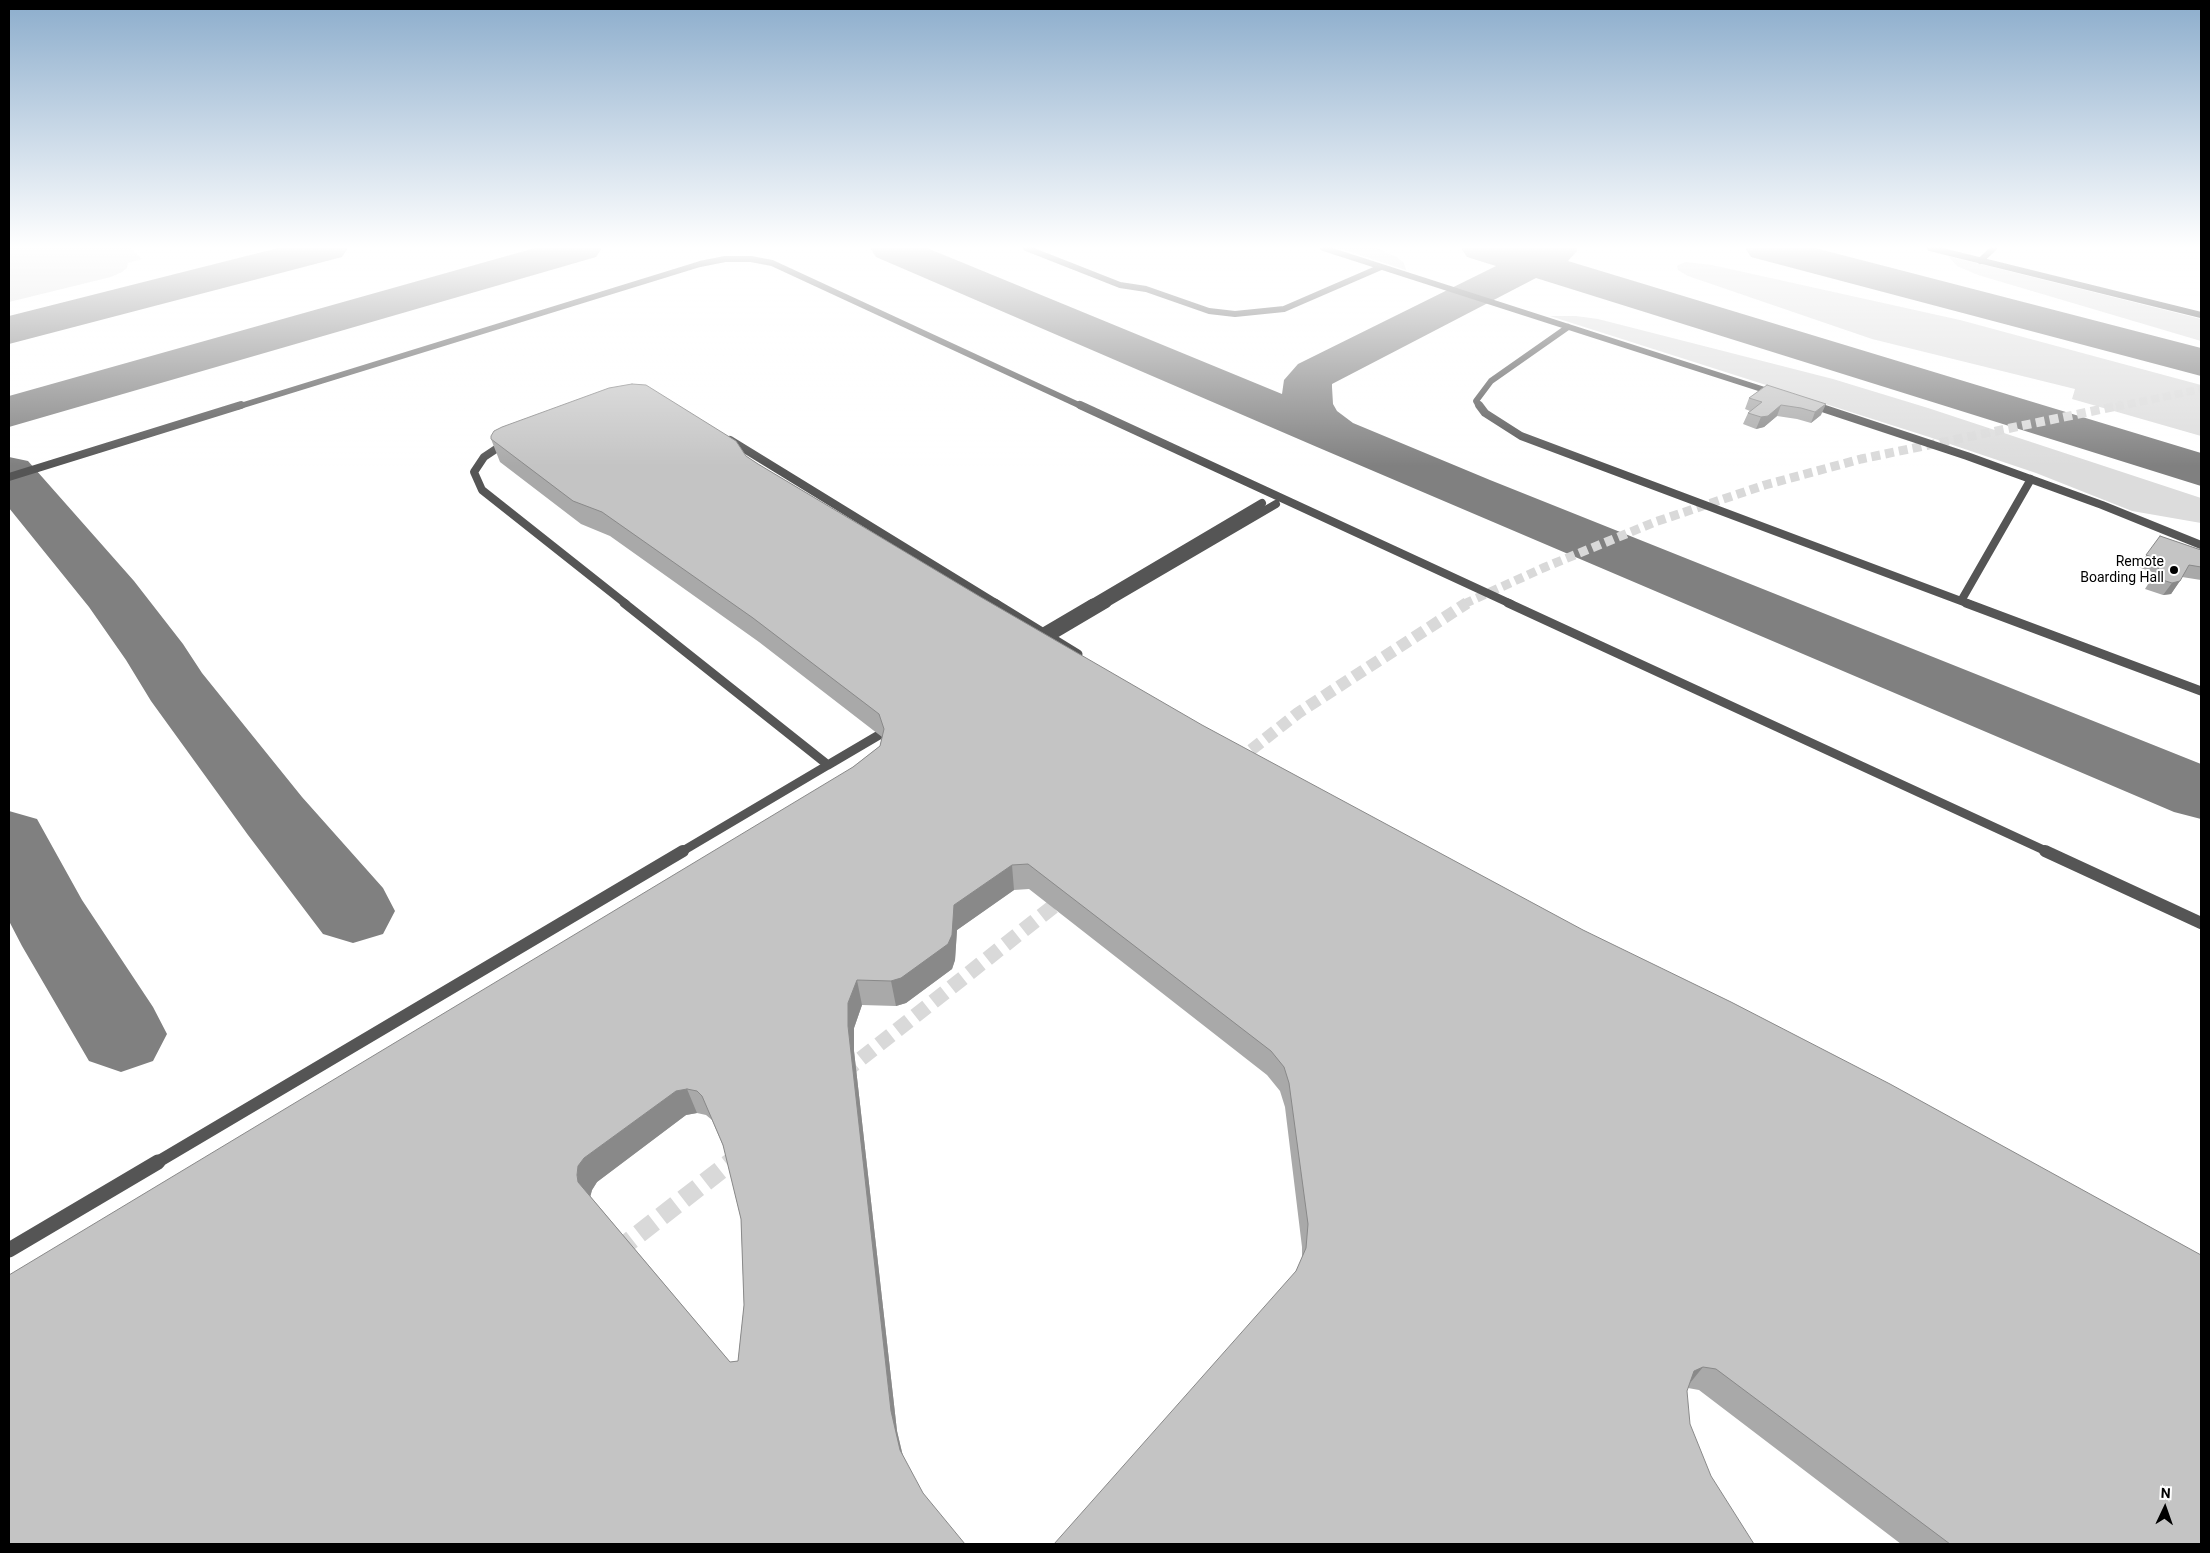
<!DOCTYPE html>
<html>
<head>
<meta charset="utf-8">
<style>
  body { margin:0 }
  #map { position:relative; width:2210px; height:1553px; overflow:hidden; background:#fff; font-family:Roboto,sans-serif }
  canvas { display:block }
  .frame { position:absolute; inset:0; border:10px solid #000; pointer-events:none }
  .north { position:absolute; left:2140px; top:1483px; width:50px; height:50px; -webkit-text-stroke:4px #fff; paint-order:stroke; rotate:3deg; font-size:14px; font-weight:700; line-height:20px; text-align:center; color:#000 }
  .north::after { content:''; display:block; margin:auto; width:18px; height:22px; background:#000; clip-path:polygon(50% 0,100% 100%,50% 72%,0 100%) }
</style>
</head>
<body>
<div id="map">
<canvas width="2210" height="1553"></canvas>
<div class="frame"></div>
<div class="north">N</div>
</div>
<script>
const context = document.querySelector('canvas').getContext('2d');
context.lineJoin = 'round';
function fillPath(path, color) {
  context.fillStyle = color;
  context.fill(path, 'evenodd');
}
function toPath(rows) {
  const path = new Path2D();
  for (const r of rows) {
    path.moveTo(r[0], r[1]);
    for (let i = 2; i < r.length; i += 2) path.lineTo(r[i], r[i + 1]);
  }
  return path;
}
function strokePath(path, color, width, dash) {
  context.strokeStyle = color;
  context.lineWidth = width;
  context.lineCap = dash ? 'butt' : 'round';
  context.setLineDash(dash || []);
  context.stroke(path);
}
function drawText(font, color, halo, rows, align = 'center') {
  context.font = font + ' Roboto,sans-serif';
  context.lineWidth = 4;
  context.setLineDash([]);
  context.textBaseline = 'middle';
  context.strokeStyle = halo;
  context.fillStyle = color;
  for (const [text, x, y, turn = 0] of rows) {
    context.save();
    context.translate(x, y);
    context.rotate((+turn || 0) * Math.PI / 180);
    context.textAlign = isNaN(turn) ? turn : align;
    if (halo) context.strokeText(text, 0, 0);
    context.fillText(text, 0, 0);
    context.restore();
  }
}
const green = toPath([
  [9,248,131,248,142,259,128,263,127,268,122,272,111,277,9,302],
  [1338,248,1376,248,1397,257,1404,263,1406,270],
  [1948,256,2201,319,2201,341,1978,275,1957,266],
  [1685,262,1712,265,1960,320,2201,385,2201,436,2072,399,2075,389,1872,339,1688,276,1678,270,1677,266],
  [1550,316,1576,316,1598,319,1833,379,1928,408,2201,498,2201,523,2132,511,2036,473,1929,437]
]);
const taxiway = toPath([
  [278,248,348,248,342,257,9,344,9,316,278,248],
  [535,248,602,248,596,257,9,427,9,396,535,248],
  [870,248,927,248,1282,394,1284,380,1298,364,1496,266,1467,257,1461,248,1576,248,1577,251,1568,261,2201,453,2201,486,1536,278,1332,384,1332,387,1333,404,1337,411,1353,423,1490,480,2201,764,2201,819,2174,812,1317,447,876,257,870,248],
  [1745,248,1815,248,2201,348,2201,376,1751,257,1745,248],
  [9,457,28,461,134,581,183,644,202,673,302,797,383,888,395,911,383,934,353,943,323,934,248,835,151,701,126,660,89,607,9,508,9,457],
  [9,811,37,819,82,900,153,1007,167,1034,153,1061,121,1072,89,1061,22,946,9,921,9,811]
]);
const primaryTunnelFar4 = toPath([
  [2116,407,2201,389]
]);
const primaryTunnelFar3 = toPath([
  [1464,604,1543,568,1655,522,1765,485,1861,459,2122,405]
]);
const primaryTunnelFar2 = toPath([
  [1237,761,1298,713,1467,603]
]);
const primaryTunnelFar1 = toPath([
  [843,1073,1064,898],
  [729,1163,741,1154]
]);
const primaryTunnel = toPath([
  [617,1251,731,1162]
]);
const laneFar4 = toPath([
  [1026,248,1120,285,1146,289,1209,311,1235,314,1284,309,1381,267],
  [1323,248,1774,393],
  [1930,248,2201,315],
  [1980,261,1994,248],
  [1812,405,1817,407],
  [237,407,700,264,725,259,751,259,772,263,1083,407],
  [1480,407,1476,401,1491,381,1568,327]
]);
const laneFar3 = toPath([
  [1080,405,1511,604],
  [1479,405,1485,413,1521,436,1969,604],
  [1813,405,1967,456,2102,505,2201,545],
  [730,440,997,604],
  [505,443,484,457,474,472,482,490,626,604],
  [9,477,241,405],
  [1961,601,2031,479],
  [1091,604,1262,503],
  [1105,604,1276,504]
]);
const laneFar2 = toPath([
  [624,603,828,765,681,852],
  [995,603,1078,654],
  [1508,603,2048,852],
  [1966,603,2201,691],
  [1042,633,1093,603],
  [1046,639,1107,603],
  [828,765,879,735]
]);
const laneFar1 = toPath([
  [2045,851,2201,923],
  [156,1163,683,851]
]);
const lane = toPath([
  [9,1250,158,1162]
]);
const wall = toPath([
  [1767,385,1821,415,1811,423,1797,419,1777,416,1764,427,1756,429,1743,424,1748,413,1750,411,1745,409,1749,398],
  [491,439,746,456,2201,1544,1901,1544,1699,1390,1688,1388,1296,1271,1302,1258,1302,1247,1285,1107,1280,1091,1267,1075,1029,889,1014,890,957,930,955,960,952,969,906,1003,896,1006,862,1005,854,1028,854,1051,897,1431,903,1456,9,1544,853,767,880,746,882,737,759,642,610,536,581,524,500,462],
  [697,1113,706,1115,712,1120,724,1148,741,1219,744,1305,738,1361,730,1362,590,1196,592,1190,597,1182,686,1115],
  [2160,536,2201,550,2201,580,2182,577,2171,594,2163,595,2145,589,2155,573,2138,567]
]);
const shadedWall = toPath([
  [1826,404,1821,415,1811,423,1815,412],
  [1781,405,1777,416,1764,427,1756,429,1761,417],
  [2180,581,2171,594,2163,595,2172,583],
  [1012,865,1014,890,957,930,955,960,952,969,906,1003,896,1006,891,981,954,905],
  [857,980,862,1005,854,1028,854,1051,897,1431,906,1470,900,1450,891,1411,848,1026,848,1003],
  [687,1089,697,1113,686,1115,597,1182,592,1190,590,1198,578,1182,577,1175,578,1166,584,1158,676,1091],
  [1703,1367,1686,1388,1694,1371]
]);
const building = toPath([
  [632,384,646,385,736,441,746,456,758,464,979,596,1202,725,1583,930,1731,1002,1890,1084,2201,1255,2201,1544,1950,1544,1716,1369,1703,1367,1694,1371,1687,1391,1690,1424,1711,1476,1754,1544,1054,1544,1296,1271,1306,1248,1308,1224,1289,1083,1284,1067,1271,1051,1028,864,1012,865,954,905,952,935,948,944,901,978,891,981,857,980,848,1003,848,1026,891,1411,900,1450,923,1493,965,1544,9,1544,9,1275,853,767,880,746,884,729,879,714,753,618,602,512,573,501,491,439,491,436,494,431,502,427,609,388,632,384],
  [687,1089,697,1091,702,1096,723,1145,741,1219,744,1305,738,1361,730,1362,578,1182,577,1175,578,1166,584,1158,676,1091,687,1089],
  [1767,385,1826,404,1815,412,1801,408,1781,405,1768,416,1761,417,1748,413,1762,402,1749,398,1767,385],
  [2160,536,2201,550,2201,567,2189,565,2180,581,2172,583,2153,577,2163,561,2146,555,2160,536]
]);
const markers = [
  [2174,570,5,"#000"]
];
const poiNames = [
  ["Remote",2164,562],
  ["Boarding Hall",2164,578]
];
fillPath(green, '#dcdcdc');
fillPath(taxiway, '#808080');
strokePath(primaryTunnelFar4, '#d9d9d9', 8, [8, 4]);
strokePath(primaryTunnelFar3, '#d9d9d9', 9, [9, 5]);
strokePath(primaryTunnelFar2, '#d9d9d9', 12, [12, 6]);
strokePath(primaryTunnelFar1, '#d9d9d9', 15, [15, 8]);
strokePath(primaryTunnel, '#d9d9d9', 19, [19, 9]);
strokePath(laneFar4, '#555', 6);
strokePath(laneFar3, '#555', 8);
strokePath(laneFar2, '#555', 9);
strokePath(laneFar1, '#555', 12);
strokePath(lane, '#555', 15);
fillPath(wall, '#a9a9a9');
fillPath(shadedWall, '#898989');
fillPath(building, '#c4c4c4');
strokePath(building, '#898989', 1);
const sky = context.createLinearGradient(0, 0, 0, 466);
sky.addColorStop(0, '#8cadcc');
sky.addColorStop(0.53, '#fff');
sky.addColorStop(1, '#ffffff00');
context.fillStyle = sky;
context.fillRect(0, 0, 2210, 466);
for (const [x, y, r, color] of markers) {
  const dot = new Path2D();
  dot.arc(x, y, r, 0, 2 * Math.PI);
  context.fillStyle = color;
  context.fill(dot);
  strokePath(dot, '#fff', 2);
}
drawText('14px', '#000', '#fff', poiNames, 'right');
</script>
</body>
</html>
